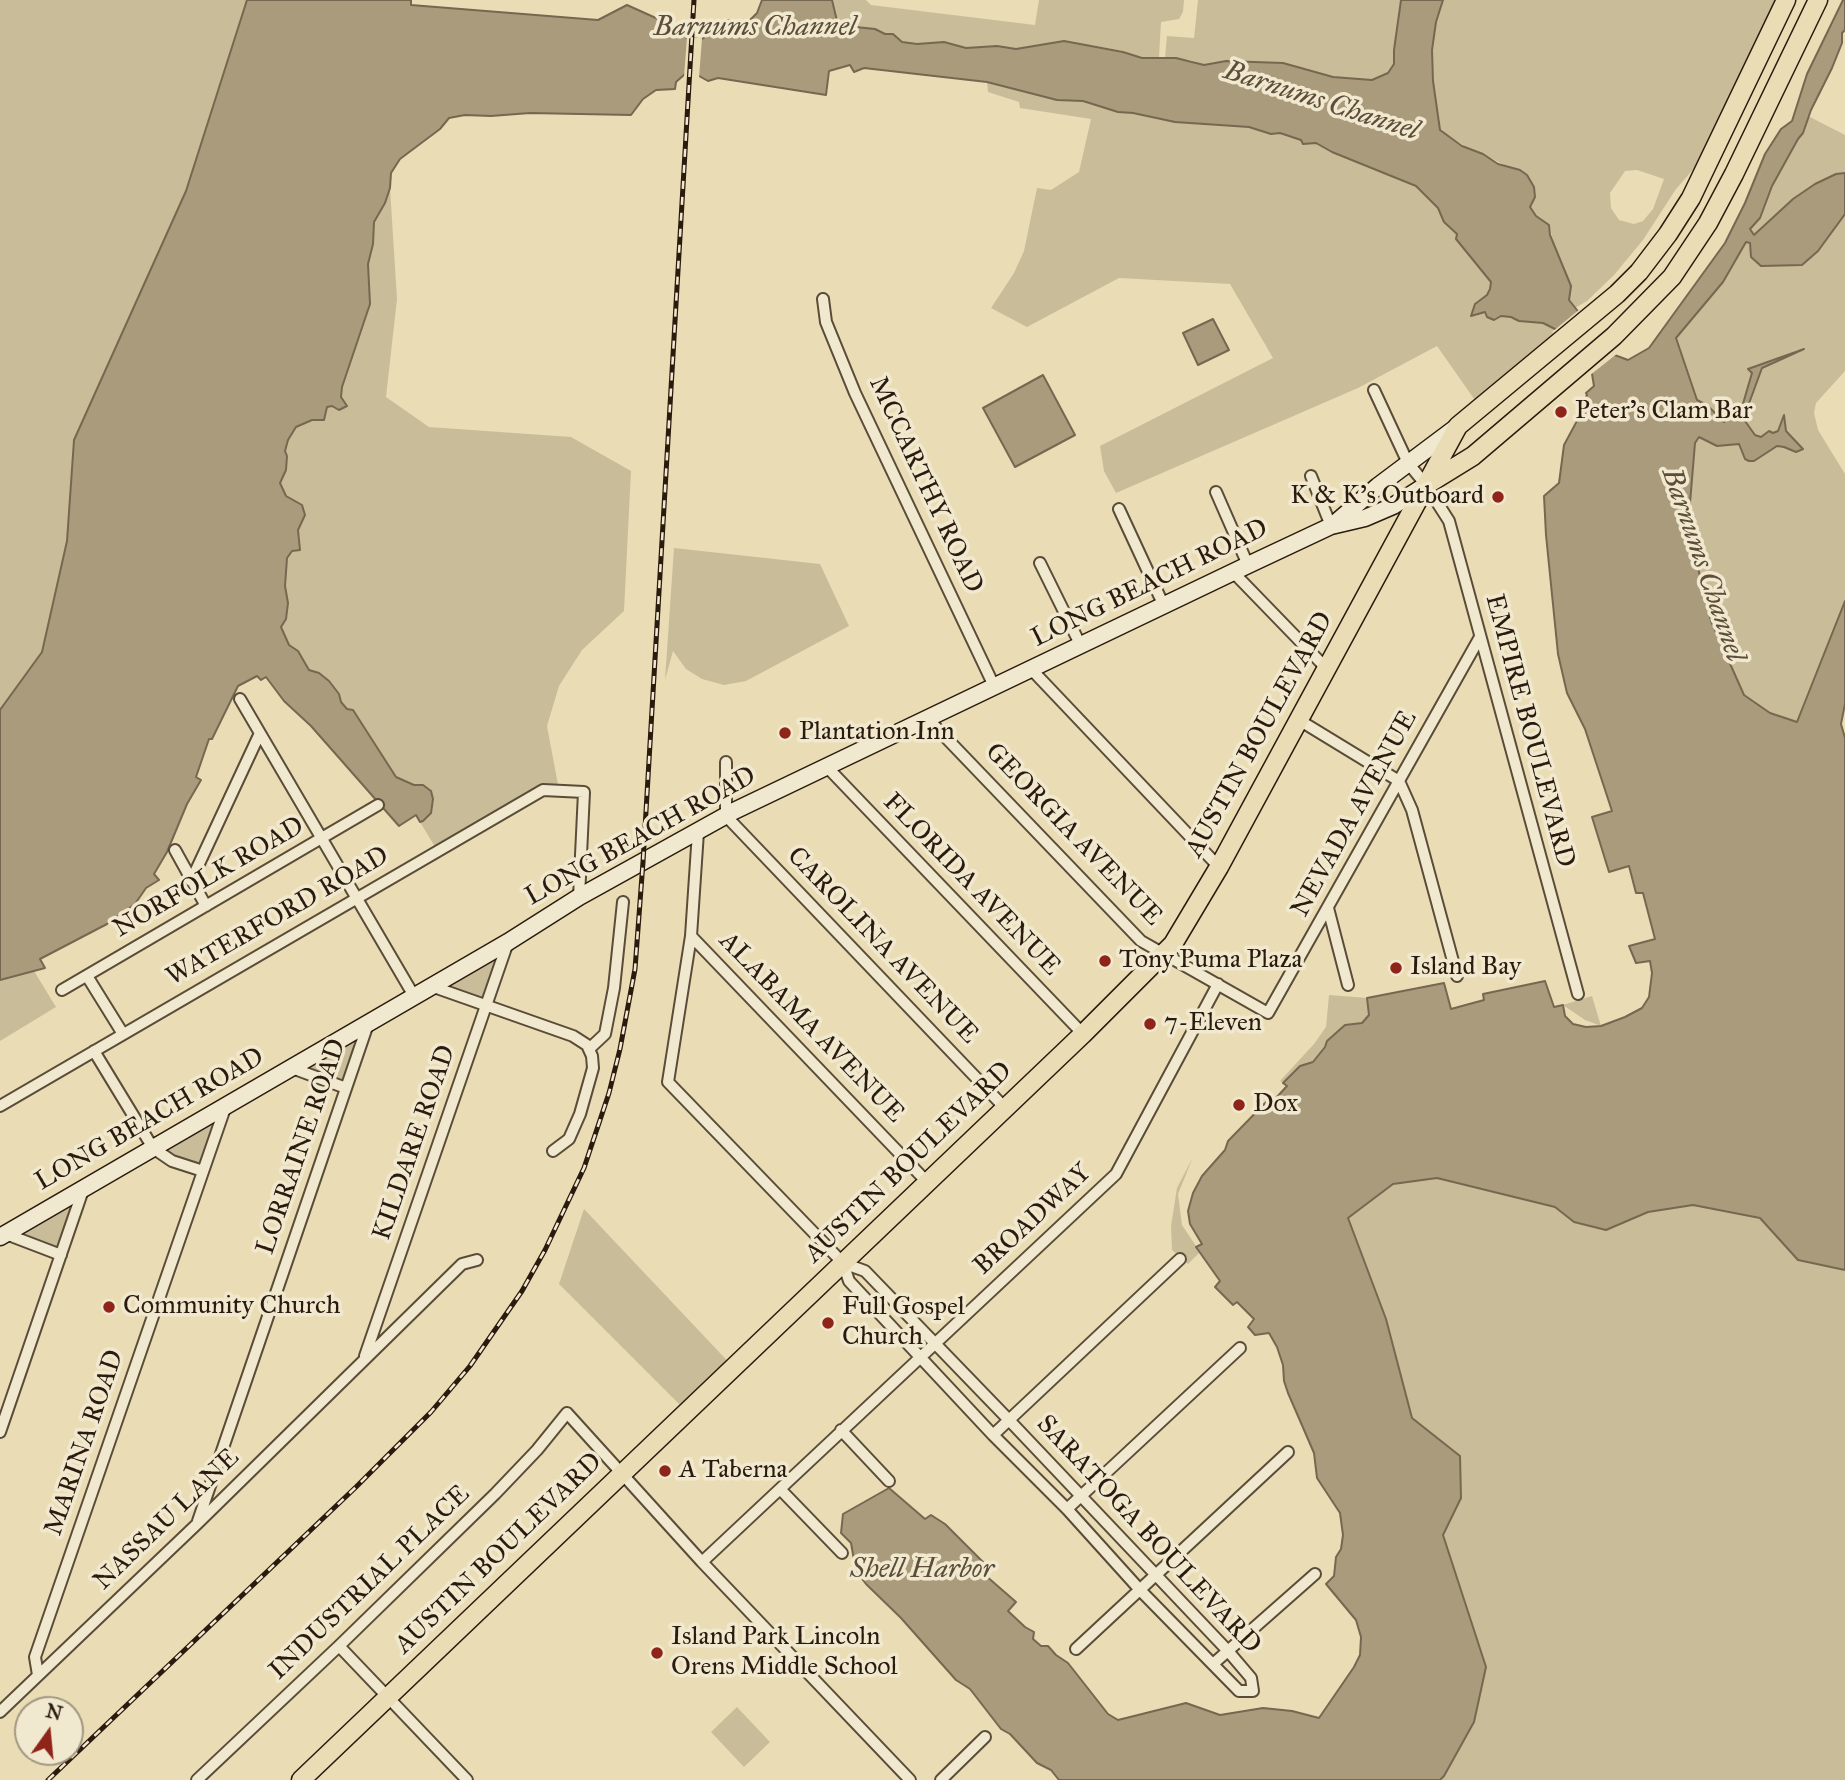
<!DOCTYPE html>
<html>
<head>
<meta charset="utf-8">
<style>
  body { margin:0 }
  #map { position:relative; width:1845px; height:1780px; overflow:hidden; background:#eaddb5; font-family:"IM FELL Great Primer",serif }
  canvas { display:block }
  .north { position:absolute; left:14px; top:1696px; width:70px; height:70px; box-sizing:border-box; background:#f1e9cf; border:2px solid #a19782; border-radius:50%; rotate:15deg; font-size:19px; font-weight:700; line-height:28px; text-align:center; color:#2a1b0e }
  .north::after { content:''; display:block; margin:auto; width:24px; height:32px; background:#8f2418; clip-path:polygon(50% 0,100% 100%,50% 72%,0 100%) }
</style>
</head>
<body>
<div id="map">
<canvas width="1845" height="1780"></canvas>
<div class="north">N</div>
</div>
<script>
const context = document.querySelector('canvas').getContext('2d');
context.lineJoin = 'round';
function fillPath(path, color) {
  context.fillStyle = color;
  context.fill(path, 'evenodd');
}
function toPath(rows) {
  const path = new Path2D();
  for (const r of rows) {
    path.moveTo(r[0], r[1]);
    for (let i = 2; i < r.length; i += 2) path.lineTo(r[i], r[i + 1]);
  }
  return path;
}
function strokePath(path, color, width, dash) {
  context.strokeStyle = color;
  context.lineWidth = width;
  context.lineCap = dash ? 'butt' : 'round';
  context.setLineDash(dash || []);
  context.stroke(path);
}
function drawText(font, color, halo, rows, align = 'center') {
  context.font = font + ' "IM FELL Great Primer",serif';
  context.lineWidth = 7;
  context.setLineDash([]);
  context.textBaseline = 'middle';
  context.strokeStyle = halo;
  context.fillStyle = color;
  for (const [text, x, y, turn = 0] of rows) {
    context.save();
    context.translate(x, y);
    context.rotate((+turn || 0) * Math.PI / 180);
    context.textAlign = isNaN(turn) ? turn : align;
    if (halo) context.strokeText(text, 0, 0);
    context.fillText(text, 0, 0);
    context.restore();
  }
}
const green = toPath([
  [0,0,247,0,186,191,74,440,67,541,42,653,0,710],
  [832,0,866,0,871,5,1035,25,1039,0,1184,0,1183,12,1179,19,1161,22,1159,57,1142,58,1123,51,1090,45,1016,49,997,46,966,48,944,42,918,44,902,42,893,34,885,34,875,29,846,26,837,21],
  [1198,0,1401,0,1394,50,1394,64,1388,73,1372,80,1333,77,1283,63,1226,61,1204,65,1190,60,1165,58,1167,36,1194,38],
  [1443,0,1778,0,1740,86,1697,165,1676,189,1643,240,1614,275,1587,301,1575,308,1568,300,1549,225,1536,216,1530,207,1535,197,1520,170,1510,168,1483,154,1474,152,1440,130,1433,81,1432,50,1436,22],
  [1637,170,1664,179,1653,209,1643,221,1634,224,1619,220,1611,208,1610,193,1625,171],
  [987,82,1057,100,1083,100,1118,112,1133,113,1175,122,1249,127,1271,134,1280,133,1302,140,1303,144,1316,143,1332,152,1405,181,1416,186,1438,208,1444,222,1457,234,1491,282,1490,289,1487,295,1475,304,1472,316,1476,316,1481,311,1511,317,1519,321,1543,323,1558,330,1550,337,1555,343,1479,406,1437,346,1358,388,1116,493,1104,471,1100,446,1273,358,1230,284,1119,278,1027,327,991,308,1014,273,1024,251,1037,188,1051,190,1079,172,1091,119,1020,108,1019,102,988,92],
  [1808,116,1845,135,1845,173,1836,174,1815,184,1793,199,1754,235,1750,229,1760,218,1772,186,1798,139,1803,133],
  [390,188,397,299,386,397,429,427,571,437,631,471,624,611,582,650,559,686,547,726,559,790,542,789,437,850,420,822,426,819,423,785,414,785,396,777,353,710,347,709,341,702,339,694,319,673,309,670,298,651,289,645,281,627,288,604,285,586,287,558,300,540,298,530,305,515,302,505,286,496,280,483,286,470,285,451,288,440,296,427,312,420,341,397,342,387,370,304,368,264,373,244,374,222,385,203],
  [1845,214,1845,371,1816,403,1814,413,1818,430,1845,474,1845,601,1797,722,1770,713,1744,695,1711,621,1688,527,1695,443,1699,437,1717,446,1740,444,1745,459,1749,461,1754,461,1777,446,1784,447,1790,450,1802,449,1786,431,1784,424,1778,431,1761,437,1755,435,1744,421,1744,417,1762,368,1800,352,1797,350,1753,369,1751,379,1738,415,1725,423,1707,405,1697,401,1676,338,1723,282,1746,242,1749,242,1751,257,1818,251],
  [674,548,820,564,849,626,746,681,724,685,702,679,686,669,673,651,665,680],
  [504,946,485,1002,437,985],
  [34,971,56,1007,0,1041,0,980],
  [1329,995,1367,998,1369,1015,1362,1023,1325,1047,1313,1062,1300,1066,1283,1083,1280,1081,1314,1044,1326,1027],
  [1592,996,1601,1026,1585,1020,1563,1005],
  [363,1029,344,1084,299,1068],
  [218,1115,202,1167,173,1157,159,1149],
  [1193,1157,1178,1194,1182,1225,1200,1252,1188,1264,1172,1250,1171,1226,1177,1188],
  [1437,1178,1555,1207,1574,1222,1606,1230,1648,1212,1693,1205,1761,1218,1798,1260,1845,1270,1845,1780,1440,1780,1444,1776,1474,1722,1486,1668,1443,1535,1461,1498,1442,1442,1412,1418,1386,1319,1348,1219,1393,1184],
  [80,1193,60,1252,11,1234],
  [584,1209,737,1371,688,1413,559,1284],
  [737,1707,770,1742,744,1767,711,1732]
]);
const water = toPath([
  [247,0,411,0,411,5,598,20,627,5,678,28,687,38,702,39,715,31,725,20,748,22,757,13,762,0,832,0,837,21,846,26,875,29,885,34,893,34,902,42,917,44,944,42,966,48,997,46,1016,49,1064,41,1123,52,1142,58,1176,58,1204,65,1226,61,1283,63,1333,77,1372,80,1388,73,1394,64,1394,50,1401,0,1443,0,1436,22,1432,50,1433,81,1440,130,1462,146,1483,154,1498,164,1520,170,1527,175,1534,187,1535,197,1530,207,1536,216,1549,225,1550,235,1571,286,1569,300,1612,354,1628,360,1649,348,1725,243,1745,203,1765,154,1781,129,1792,121,1807,74,1843,0,1845,0,1845,30,1842,33,1842,43,1832,68,1811,110,1803,133,1798,139,1772,186,1760,218,1750,229,1754,235,1793,199,1815,184,1836,174,1845,173,1845,214,1818,251,1802,265,1761,266,1751,257,1750,243,1746,242,1723,282,1676,338,1697,400,1707,405,1724,422,1729,417,1738,415,1742,407,1752,373,1748,369,1804,349,1762,368,1744,417,1745,421,1755,435,1761,437,1769,431,1773,433,1778,431,1784,415,1786,431,1803,449,1796,452,1784,447,1777,446,1754,461,1749,461,1745,459,1739,444,1717,446,1699,437,1695,443,1688,527,1711,621,1744,695,1770,713,1797,722,1845,601,1845,704,1841,724,1845,738,1845,1270,1798,1260,1760,1218,1693,1205,1648,1212,1606,1230,1574,1222,1555,1207,1437,1178,1393,1184,1348,1218,1386,1319,1412,1418,1460,1456,1461,1498,1443,1535,1486,1667,1474,1722,1444,1776,1440,1780,1059,1780,1051,1770,1037,1763,1010,1734,1001,1729,970,1689,956,1680,901,1618,866,1584,856,1571,851,1543,841,1533,843,1514,889,1488,925,1519,931,1515,945,1524,990,1569,985,1575,1016,1602,1008,1611,1025,1627,1034,1632,1033,1639,1041,1646,1048,1646,1056,1655,1068,1663,1108,1714,1118,1720,1186,1703,1220,1715,1263,1708,1292,1711,1319,1718,1354,1667,1360,1655,1361,1637,1356,1620,1326,1584,1334,1576,1336,1557,1341,1549,1343,1535,1340,1513,1317,1478,1314,1453,1288,1393,1284,1381,1283,1365,1277,1347,1269,1333,1255,1335,1248,1327,1254,1319,1237,1302,1233,1305,1215,1287,1220,1281,1196,1247,1202,1244,1190,1224,1188,1211,1193,1193,1202,1176,1225,1150,1228,1141,1271,1097,1275,1099,1287,1086,1283,1083,1300,1066,1313,1062,1325,1047,1327,1041,1345,1025,1362,1023,1369,1015,1367,998,1444,983,1451,1009,1484,1000,1483,994,1545,981,1554,1007,1563,1005,1565,1016,1573,1024,1586,1027,1601,1026,1625,1017,1642,1008,1649,997,1652,973,1650,961,1636,963,1629,946,1655,939,1643,893,1636,893,1629,866,1609,872,1592,817,1612,811,1585,729,1567,693,1558,654,1546,535,1544,496,1559,483,1564,445,1578,419,1575,417,1587,395,1586,393,1594,386,1592,374,1557,330,1543,323,1519,321,1511,317,1501,316,1494,320,1487,317,1485,312,1471,316,1475,304,1487,295,1490,289,1491,282,1456,239,1457,234,1444,222,1438,208,1416,186,1332,152,1316,143,1303,144,1301,140,1280,133,1271,134,1249,127,1175,122,1133,113,1118,112,1083,101,1057,100,987,82,864,68,854,72,850,65,829,71,826,95,718,78,708,81,699,76,685,74,676,82,675,89,656,90,643,99,631,115,530,113,491,116,465,115,449,118,440,129,400,159,391,173,390,188,385,203,374,222,373,244,368,264,370,304,342,387,341,397,347,406,339,410,332,406,327,407,324,420,312,420,296,427,288,440,285,451,287,456,286,470,280,483,286,496,302,505,305,515,298,530,300,550,292,551,287,558,285,586,288,603,286,619,281,627,289,645,298,651,309,670,319,673,329,681,339,694,341,702,347,709,353,710,396,777,414,785,423,785,431,791,433,799,431,813,423,821,420,822,416,815,399,826,311,726,284,701,266,677,261,680,257,676,238,686,212,739,209,739,196,777,201,780,187,804,167,852,154,874,159,880,146,888,135,904,107,924,40,959,45,968,0,980,0,710,42,652,67,541,74,440,186,191,247,0],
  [1213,319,1229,350,1198,365,1183,333,1213,319],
  [1043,375,1075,435,1015,467,983,408,1043,375]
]);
const pier = toPath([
  [687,37,702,38,699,78,684,77],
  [1580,309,1614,351,1618,353,1589,376,1552,332]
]);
const street = toPath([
  [823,299,826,322,855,393,995,688],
  [1374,390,1408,463,1426,485,1449,521,1578,994],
  [1311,476,1331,526],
  [1216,492,1248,565],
  [1119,509,1164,606],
  [1040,563,1081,646],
  [1233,572,1327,669],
  [1032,670,1219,867],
  [240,699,414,996],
  [928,719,1141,941,1268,1013,1480,637],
  [1299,720,1399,781,1412,810,1457,976],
  [726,762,726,816,1005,1108],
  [827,767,1083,1034],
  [698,832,691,936,668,1082,843,1263,849,1281,993,1435,1067,1509,1141,1591,1239,1691,1253,1691,1251,1678,1228,1651,1008,1419,865,1271,843,1263],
  [175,850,206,906],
  [191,881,260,733],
  [1328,908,1348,985],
  [691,936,927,1182],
  [87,976,123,1034],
  [431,986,573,1036,587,1045,592,1056,593,1068,580,1114,569,1139,553,1151],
  [62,990,378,805],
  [589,1049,605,1034,614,988,623,902],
  [94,1051,153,1148,172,1161,203,1171],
  [292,1068,346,1088],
  [0,1106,543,790,584,792,579,897],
  [6,1234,61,1255],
  [365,1356,508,942],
  [841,1430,889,1481],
  [0,1432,83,1190],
  [993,1435,1180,1259],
  [780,1489,842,1553],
  [1067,1509,1240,1348],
  [198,1521,368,1024],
  [702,1562,1116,1174,1218,984],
  [339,1646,467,1780],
  [1076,1649,1288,1452],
  [1213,1664,1315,1574],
  [38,1675,35,1657,225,1108],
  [0,1712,197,1524,462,1264,477,1260],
  [197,1780,339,1646,495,1494,537,1450,567,1413,702,1562,910,1780],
  [941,1780,985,1737]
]);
const secondary = toPath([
  [1333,525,1378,486,1458,426],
  [0,1237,508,942,579,897,734,811,1248,565,1331,526,1365,518,1393,506,1426,485]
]);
const primary = toPath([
  [1426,485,1473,456,1614,336,1672,277,1708,223,1734,174,1818,0],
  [301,1780,1083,1034,1173,944,1219,867,1458,426,1617,294,1639,272,1668,234,1691,198,1786,0]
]);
const rail = toPath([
  [48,1780,356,1487,431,1412,470,1366,522,1291,545,1250,584,1168,609,1093,620,1049,635,969,643,862,694,0]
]);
const markers = [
  [1561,412,7,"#8f2418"],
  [1498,497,7,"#8f2418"],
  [785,733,7,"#8f2418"],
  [1105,961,7,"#8f2418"],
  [1396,968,7,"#8f2418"],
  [1150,1024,7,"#8f2418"],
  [1239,1105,7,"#8f2418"],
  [109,1307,7,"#8f2418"],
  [828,1323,7,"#8f2418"],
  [665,1471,7,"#8f2418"],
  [657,1653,7,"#8f2418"]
];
const poiNames = [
  ["Peter's Clam Bar",1575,412],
  ["K & K's Outboard",1484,497,"right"],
  ["Plantation Inn",799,733],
  ["Tony Puma Plaza",1119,961],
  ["Island Bay",1410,968],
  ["7-Eleven",1164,1024],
  ["Dox",1253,1105],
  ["Community Church",123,1307],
  ["Full Gospel",842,1308],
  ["Church",842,1338],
  ["A Taberna",679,1471],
  ["Island Park Lincoln",671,1638],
  ["Orens Middle School",671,1668]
];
const streetNames = [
  ["MCCARTHY ROAD",925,485,65],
  ["LONG BEACH ROAD",1150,584,-26],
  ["EMPIRE BOULEVARD",1529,731,75],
  ["AUSTIN BOULEVARD",1260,735,-61],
  ["NEVADA AVENUE",1355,814,-61],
  ["GEORGIA AVENUE",1073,835,46],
  ["LONG BEACH ROAD",641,837,-29],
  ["NORFOLK ROAD",209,878,-30],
  ["FLORIDA AVENUE",971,885,46],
  ["WATERFORD ROAD",278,917,-30],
  ["CAROLINA AVENUE",882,946,46],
  ["ALABAMA AVENUE",811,1028,46],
  ["LONG BEACH ROAD",150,1120,-30],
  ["KILDARE ROAD",415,1143,-71],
  ["LORRAINE ROAD",302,1147,-71],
  ["AUSTIN BOULEVARD",909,1163,-44],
  ["BROADWAY",1033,1220,-43],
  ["MARINA ROAD",85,1443,-71],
  ["NASSAU LANE",167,1520,-44],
  ["SARATOGA BOULEVARD",1148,1535,47],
  ["AUSTIN BOULEVARD",499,1554,-44],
  ["INDUSTRIAL PLACE",370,1583,-44]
];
const waterNames = [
  ["Barnums Channel",755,28],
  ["Barnums Channel",1321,102,18],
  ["Barnums Channel",1702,565,71],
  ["Shell Harbor",922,1570]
];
fillPath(green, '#c9bc99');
fillPath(water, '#a99b7c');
strokePath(water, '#766850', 2);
fillPath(pier, '#eaddb5');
strokePath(street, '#5a4c38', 14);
strokePath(secondary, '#2a1b0e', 19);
strokePath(primary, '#2a1b0e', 21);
strokePath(street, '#f1e9cf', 10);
strokePath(secondary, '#f1e9cf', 16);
strokePath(primary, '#eaddb5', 18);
strokePath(rail, '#2a1b0e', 5);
strokePath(rail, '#f1e9cf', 2.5, [8]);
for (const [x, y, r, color] of markers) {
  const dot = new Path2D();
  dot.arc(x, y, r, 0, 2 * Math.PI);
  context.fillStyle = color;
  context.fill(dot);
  strokePath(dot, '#f1e9cf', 2.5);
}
drawText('26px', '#2a1b0e', '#f1e9cf', poiNames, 'left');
drawText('26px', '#2a1b0e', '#f1e9cf', streetNames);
drawText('italic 28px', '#5d4e3a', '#f1e9cf', waterNames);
</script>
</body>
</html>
